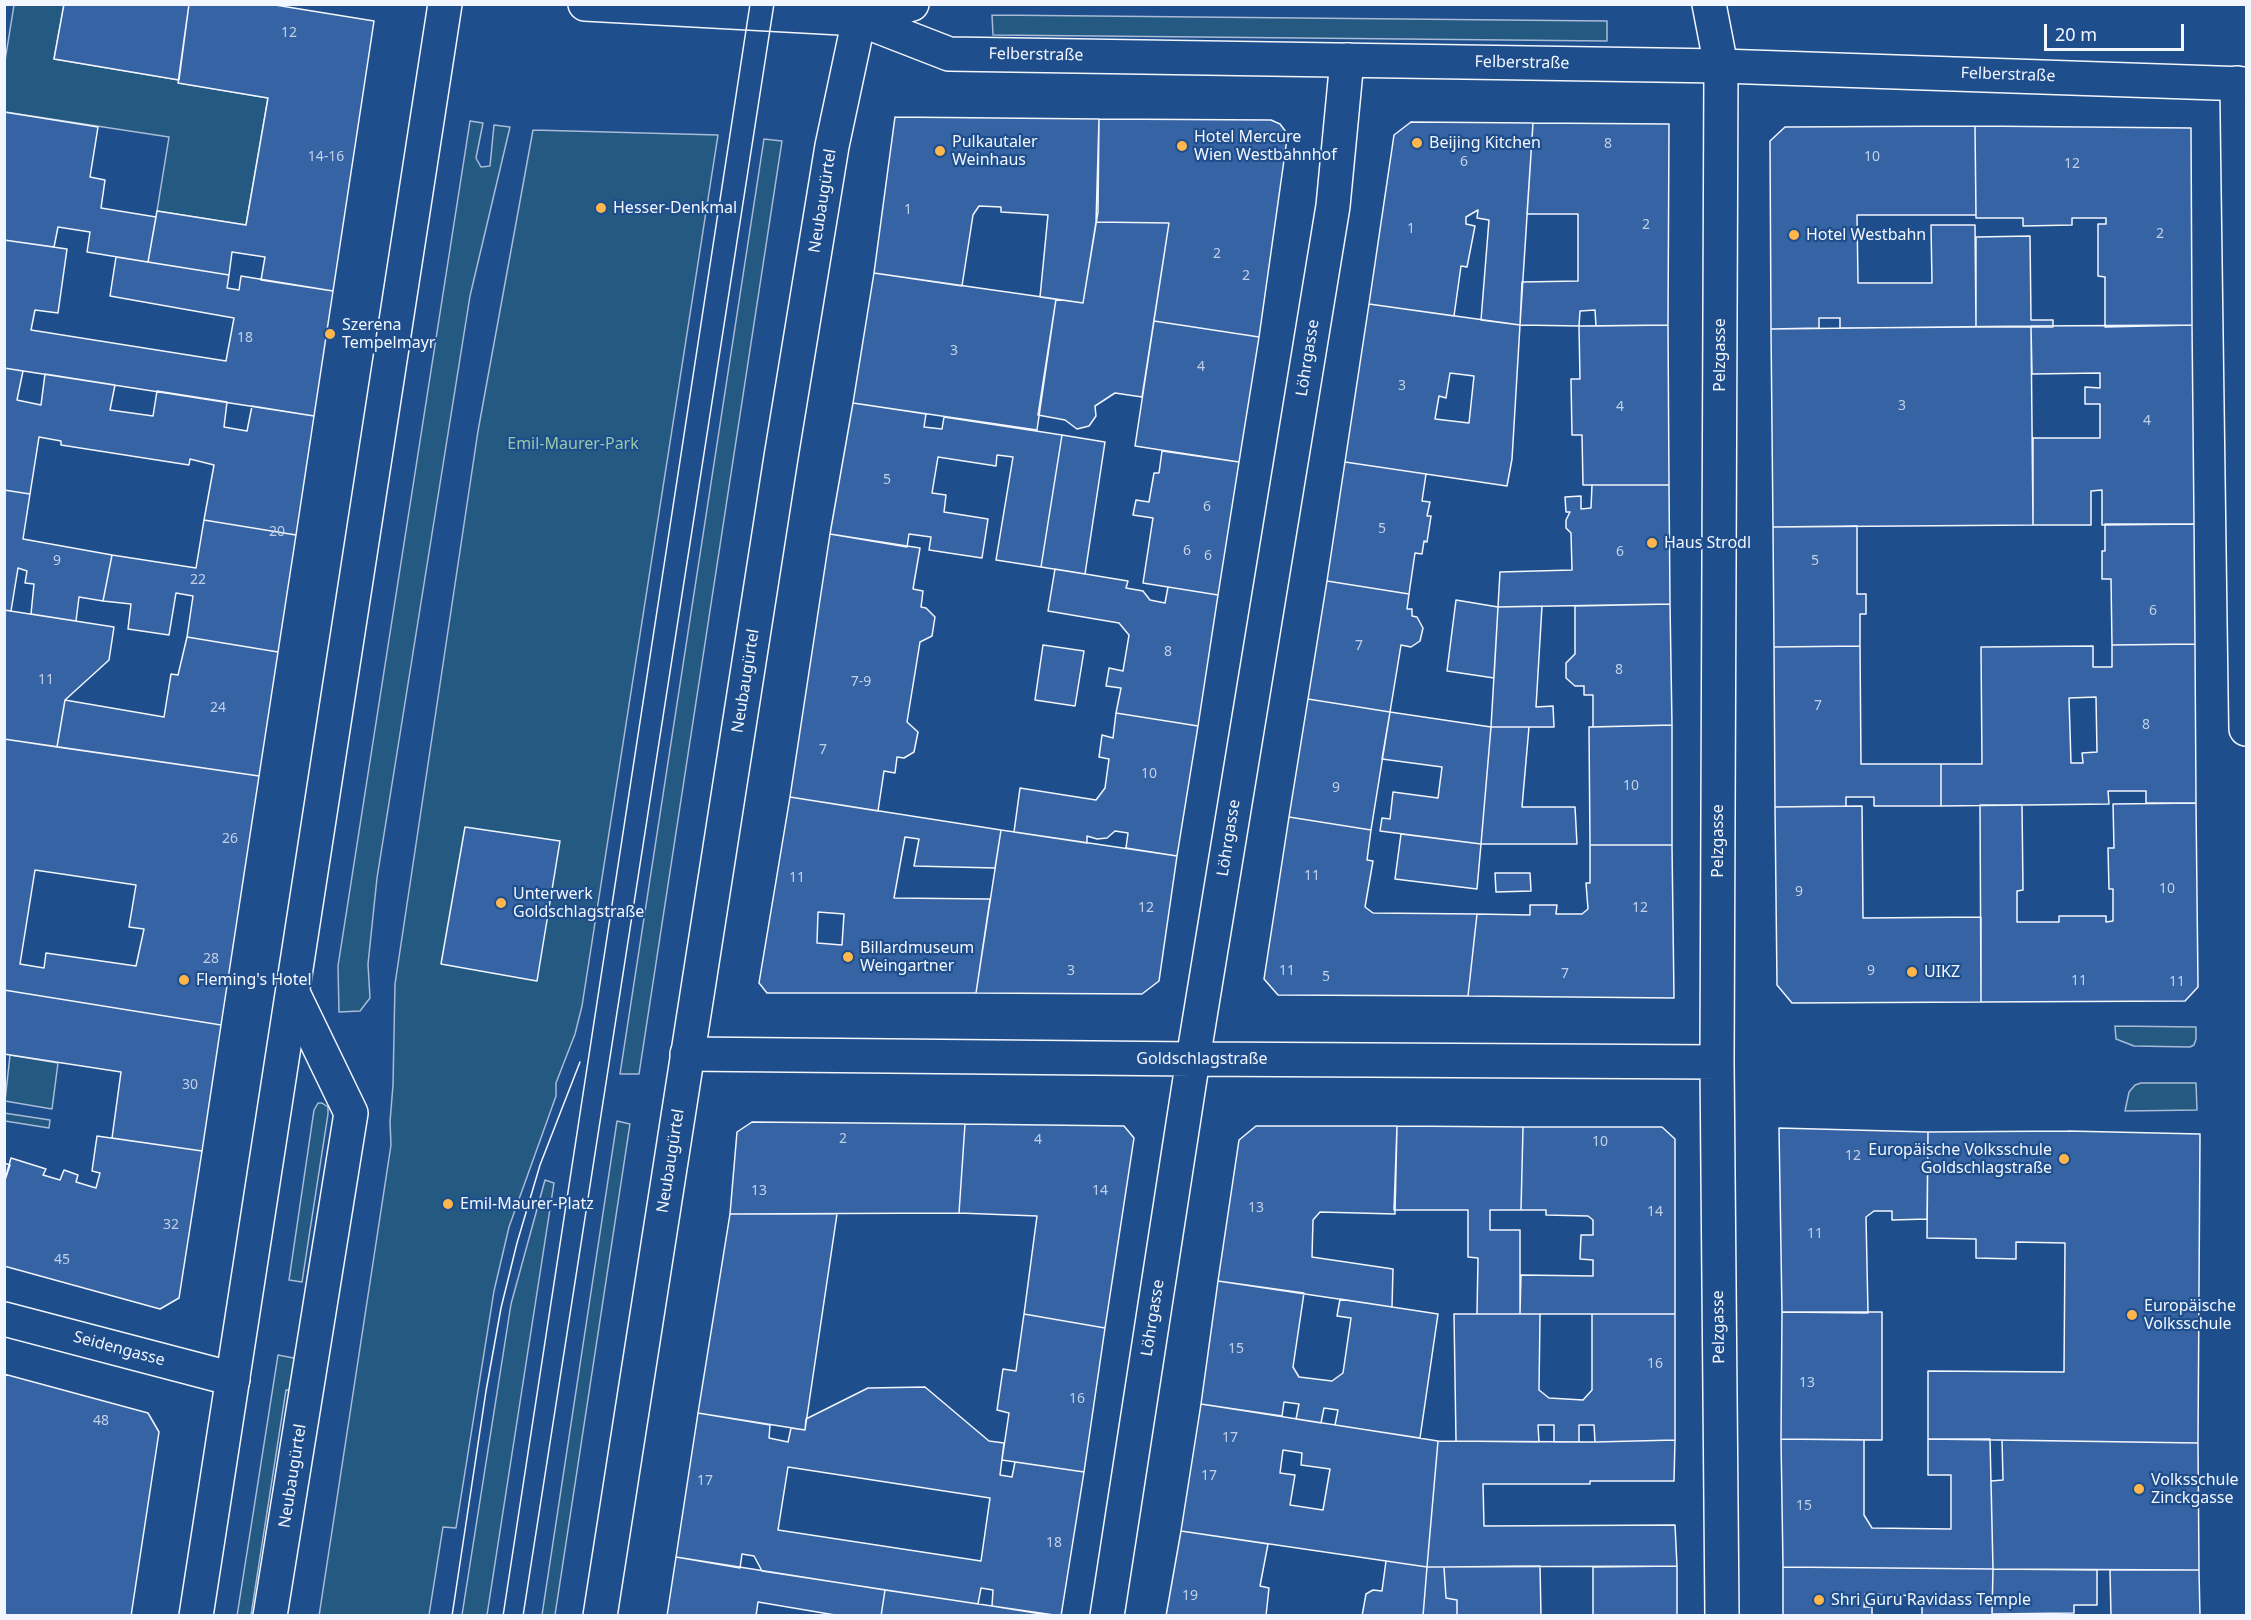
<!DOCTYPE html>
<html>
<head>
<meta charset="utf-8">
<style>
  body { margin:0 }
  #map { position:relative; width:2251px; height:1620px; overflow:hidden; background:#1f4e8c; font-family:"Noto Sans",sans-serif }
  canvas { display:block }
  .frame { position:absolute; inset:0; border:6px solid #f2f6ff; pointer-events:none }
  .scale { position:absolute; left:2044px; top:24px; width:140px; height:27px; box-sizing:border-box; border:3px solid #f2f6ff; border-top:0; padding-left:8px; font-size:18px; line-height:21px; white-space:nowrap; color:#f2f6ff; -webkit-text-stroke:4px #1f4e8c; paint-order:stroke }
</style>
</head>
<body>
<div id="map">
<canvas width="2251" height="1620"></canvas>
<div class="frame"></div>
<div class="scale">20 m</div>
</div>
<script>
const context = document.querySelector('canvas').getContext('2d');
context.lineJoin = 'round';
function fillPath(path, color) {
  context.fillStyle = color;
  context.fill(path, 'evenodd');
}
function toPath(rows) {
  const path = new Path2D();
  for (const r of rows) {
    path.moveTo(r[0], r[1]);
    for (let i = 2; i < r.length; i += 2) path.lineTo(r[i], r[i + 1]);
  }
  return path;
}
function strokePath(path, color, width, dash) {
  context.strokeStyle = color;
  context.lineWidth = width;
  context.lineCap = dash ? 'butt' : 'round';
  context.setLineDash(dash || []);
  context.stroke(path);
}
function drawText(font, color, halo, rows, align = 'center') {
  context.font = font + ' "Noto Sans",sans-serif';
  context.lineWidth = 4.5;
  context.setLineDash([]);
  context.textBaseline = 'middle';
  context.strokeStyle = halo;
  context.fillStyle = color;
  for (const [text, x, y, turn = 0] of rows) {
    context.save();
    context.translate(x, y);
    context.rotate((+turn || 0) * Math.PI / 180);
    context.textAlign = isNaN(turn) ? turn : align;
    if (halo) context.strokeText(text, 0, 0);
    context.fillText(text, 0, 0);
    context.restore();
  }
}
const green = toPath([
  [14,5,64,5,54,59,179,80,179,83,268,98,246,225,157,211,169,137,5,112,5,61,14,5],
  [992,15,1607,21,1607,41,993,35,992,15],
  [470,121,483,123,476,158,481,167,490,166,494,125,510,127,470,296,377,878,368,964,370,998,360,1011,339,1012,338,966,470,121],
  [533,130,718,135,582,1006,575,1034,556,1083,556,1096,509,1227,494,1291,456,1528,443,1527,429,1615,319,1616,391,1145,390,1122,393,1085,395,984,478,431,533,130],
  [764,139,782,141,639,1074,620,1074,764,139],
  [2115,1026,2196,1027,2196,1039,2194,1045,2190,1047,2134,1046,2116,1039,2115,1026],
  [10,1055,58,1063,52,1109,5,1101,10,1055],
  [2141,1083,2196,1083,2197,1110,2125,1111,2129,1092,2135,1085,2141,1083],
  [318,1103,322,1103,328,1107,328,1114,302,1282,289,1280,314,1110,318,1103],
  [4,1113,50,1120,49,1128,5,1121,4,1113],
  [617,1121,630,1124,555,1615,542,1615,617,1121],
  [545,1180,554,1183,487,1615,462,1615,511,1304,545,1180],
  [278,1355,304,1360,299,1391,286,1390,251,1615,237,1616,278,1355]
]);
const building = toPath([
  [64,4,189,4,179,80,54,59,64,4],
  [189,4,269,4,374,21,333,291,261,280,265,257,232,252,229,275,148,262,157,211,246,225,268,98,178,83,189,4],
  [4,112,98,127,90,177,105,180,101,208,156,217,148,262,87,252,90,232,58,227,54,247,4,240,4,112],
  [895,117,1099,119,1098,212,1083,303,1040,297,1048,215,1001,212,1001,207,979,206,973,215,962,286,874,273,895,117],
  [1099,119,1271,120,1280,124,1286,132,1287,139,1259,337,1154,321,1169,223,1096,222,1099,119],
  [1411,122,1533,123,1520,325,1481,320,1489,220,1477,218,1478,210,1466,217,1466,224,1475,226,1467,267,1461,266,1454,316,1369,304,1394,135,1411,122],
  [1533,123,1669,124,1668,325,1596,326,1595,310,1580,311,1579,326,1520,325,1522,282,1578,281,1578,214,1527,214,1533,123],
  [1975,126,2191,128,2192,325,2105,327,2105,277,2098,276,2098,224,2106,224,2106,218,2072,218,2072,225,2023,226,2023,218,1976,218,1975,126],
  [1975,126,1976,215,1857,215,1858,283,1932,283,1931,225,1975,225,1976,327,1840,328,1840,318,1819,318,1819,328,1771,329,1770,141,1785,127,1975,126],
  [1096,222,1169,223,1142,397,1115,393,1095,406,1096,416,1089,426,1077,429,1065,420,1038,415,1056,299,1083,303,1096,222],
  [2030,236,2031,320,2053,320,2053,327,1976,327,1976,237,2030,236],
  [4,240,67,249,58,313,35,310,31,330,226,361,234,318,110,296,116,257,229,275,227,288,239,290,241,276,333,291,314,416,4,368,4,240],
  [874,273,1056,299,1037,430,853,403,874,273],
  [1369,304,1520,325,1512,459,1507,486,1345,462,1369,304],
  [1450,373,1474,376,1469,423,1435,419,1439,396,1446,398,1450,373],
  [1154,321,1259,337,1239,462,1135,446,1154,321],
  [1668,325,1669,485,1583,485,1582,435,1572,435,1571,379,1580,379,1579,326,1668,325],
  [2192,325,2194,524,2102,525,2102,490,2091,491,2091,525,2033,525,2033,438,2100,438,2100,404,2085,404,2085,387,2100,388,2100,373,2032,374,2031,326,2192,325],
  [2031,326,2033,525,1773,527,1771,329,2031,326],
  [4,368,23,371,17,400,41,405,45,374,115,385,110,410,153,416,157,391,227,402,224,427,247,431,252,406,314,416,296,535,204,520,214,465,190,459,189,465,61,445,61,441,39,437,30,494,4,490,4,368],
  [853,403,926,414,924,427,942,429,944,417,1062,435,1041,567,996,560,1013,457,997,455,996,466,938,457,932,493,946,495,944,512,988,519,982,558,929,550,931,537,909,534,907,547,830,534,853,403],
  [1062,435,1105,442,1085,574,1041,567,1062,435],
  [1162,451,1239,462,1218,595,1143,583,1153,518,1133,515,1136,500,1149,502,1154,473,1159,473,1162,451],
  [1345,462,1426,474,1422,501,1430,502,1427,516,1431,516,1427,542,1424,541,1422,554,1415,553,1409,594,1327,581,1345,462],
  [1592,485,1669,485,1670,604,1498,607,1500,572,1572,570,1571,533,1566,528,1566,520,1570,512,1566,512,1565,497,1581,496,1581,509,1591,508,1592,485],
  [4,490,30,494,23,539,112,555,103,601,79,597,76,621,31,614,34,584,25,583,27,571,18,568,11,611,4,610,4,490],
  [204,520,296,535,278,652,187,637,193,596,176,593,169,635,128,629,131,604,103,601,112,555,196,568,204,520],
  [2105,524,2194,524,2195,644,2112,645,2111,579,2102,579,2102,551,2105,551,2105,524],
  [1857,526,1857,594,1866,594,1866,614,1860,614,1860,646,1774,647,1773,527,1857,526],
  [830,534,920,548,913,589,923,591,921,607,926,608,935,617,932,636,920,642,907,722,918,732,914,752,904,758,897,757,895,773,884,771,878,811,790,797,830,534],
  [1055,569,1128,581,1126,588,1143,591,1150,600,1165,603,1168,587,1218,595,1198,726,1116,713,1121,688,1106,686,1109,668,1123,671,1129,635,1119,623,1048,611,1055,569],
  [1327,581,1409,594,1407,609,1412,609,1412,616,1417,617,1423,628,1420,641,1411,647,1401,645,1390,712,1308,699,1327,581],
  [1456,600,1498,607,1494,678,1447,671,1456,600],
  [1670,604,1672,725,1593,727,1593,695,1584,695,1584,686,1575,686,1566,678,1566,663,1575,654,1575,606,1670,604],
  [1542,606,1536,707,1553,706,1554,727,1491,727,1498,607,1542,606],
  [4,610,114,627,109,660,65,700,57,747,4,739,4,610],
  [187,637,278,652,259,776,57,747,65,700,164,717,171,674,178,675,187,637],
  [2195,644,2196,803,2146,803,2146,791,2108,791,2109,804,1941,806,1941,764,1982,764,1981,647,2093,646,2093,667,2112,667,2112,645,2195,644],
  [2096,697,2097,752,2082,753,2083,763,2071,763,2069,698,2096,697],
  [1043,645,1084,651,1075,706,1035,700,1043,645],
  [1860,646,1861,764,1941,764,1941,806,1874,806,1874,797,1846,797,1846,806,1775,807,1774,647,1860,646],
  [1308,699,1390,712,1371,830,1289,817,1308,699],
  [1390,712,1491,727,1481,844,1380,831,1382,818,1390,819,1393,792,1438,798,1442,767,1382,759,1390,712],
  [1116,713,1198,726,1177,856,1126,848,1128,833,1115,831,1107,838,1097,839,1087,836,1087,843,1014,832,1020,788,1096,800,1105,788,1109,759,1099,757,1102,735,1113,738,1116,713],
  [1672,725,1672,845,1590,845,1589,727,1672,725],
  [1491,727,1529,727,1522,807,1575,807,1577,844,1481,844,1491,727],
  [4,739,259,776,221,1025,4,990,4,739],
  [35,870,136,885,129,927,144,929,136,966,46,953,44,968,20,964,35,870],
  [790,797,1001,830,995,868,914,866,919,839,905,837,894,898,990,899,976,993,767,993,759,983,790,797],
  [818,912,844,914,842,945,817,943,818,912],
  [2196,803,2198,987,2185,1001,1981,1002,1980,805,2022,805,2023,890,2017,891,2017,922,2059,922,2059,916,2106,916,2106,922,2113,921,2113,889,2109,889,2108,848,2114,848,2113,804,2196,803],
  [1862,806,1863,918,1981,917,1981,1002,1792,1003,1777,985,1775,807,1862,806],
  [1289,817,1371,830,1367,860,1373,861,1365,907,1373,913,1477,914,1468,996,1278,995,1264,979,1289,817],
  [465,827,560,841,537,981,441,964,465,827],
  [1001,830,1177,856,1159,981,1142,994,976,993,1001,830],
  [1401,834,1481,844,1477,889,1395,879,1401,834],
  [1590,845,1672,845,1674,998,1468,996,1477,914,1530,915,1530,905,1557,905,1556,914,1582,914,1588,909,1586,883,1590,883,1590,845],
  [1495,873,1530,873,1531,891,1496,892,1495,873],
  [4,990,221,1025,202,1151,112,1138,121,1072,4,1054,4,990],
  [752,1122,965,1124,959,1213,730,1214,737,1132,752,1122],
  [965,1124,1124,1126,1134,1138,1105,1328,1024,1314,1037,1216,959,1213,965,1124],
  [1256,1126,1397,1126,1395,1214,1320,1212,1313,1220,1312,1257,1393,1269,1392,1307,1218,1281,1239,1140,1256,1126],
  [1397,1126,1523,1127,1521,1210,1490,1210,1490,1230,1520,1230,1520,1314,1477,1314,1478,1258,1468,1257,1468,1210,1394,1210,1397,1126],
  [1523,1127,1662,1127,1675,1139,1675,1314,1520,1314,1521,1275,1593,1276,1593,1260,1580,1259,1581,1235,1593,1235,1593,1220,1588,1216,1546,1215,1546,1210,1521,1210,1523,1127],
  [1779,1128,1928,1132,1927,1219,1892,1220,1892,1211,1874,1211,1866,1217,1868,1313,1782,1312,1779,1128],
  [2068,1131,2200,1134,2198,1443,1928,1439,1928,1371,2064,1372,2065,1243,2016,1242,2016,1259,1976,1258,1976,1239,1927,1238,1928,1132,2068,1131],
  [97,1136,202,1151,179,1298,160,1309,4,1266,4,1183,11,1158,46,1169,43,1175,60,1180,64,1170,78,1175,76,1182,96,1188,100,1173,92,1171,97,1136],
  [4,1163,10,1165,4,1183,4,1163],
  [730,1214,837,1214,805,1430,698,1413,730,1214],
  [1218,1281,1304,1293,1293,1367,1299,1377,1332,1381,1343,1373,1351,1318,1337,1316,1340,1299,1438,1314,1420,1438,1335,1425,1338,1410,1324,1408,1321,1423,1296,1419,1299,1404,1284,1402,1282,1416,1201,1404,1218,1281],
  [1782,1312,1882,1312,1882,1440,1781,1439,1782,1312],
  [1024,1314,1105,1328,1084,1472,1002,1460,1009,1413,997,1410,1003,1369,1016,1371,1024,1314],
  [1454,1314,1540,1314,1539,1390,1549,1398,1583,1400,1592,1390,1592,1314,1675,1314,1675,1440,1595,1442,1594,1425,1579,1425,1579,1442,1554,1442,1554,1425,1538,1425,1539,1442,1456,1441,1454,1314],
  [4,1374,148,1413,159,1432,131,1616,4,1616,4,1374],
  [925,1387,989,1441,1004,1443,1000,1475,1012,1477,1015,1462,1084,1472,1061,1616,992,1606,993,1590,981,1588,978,1604,762,1571,754,1556,742,1554,740,1568,676,1557,698,1413,770,1425,769,1438,788,1442,791,1428,805,1430,806,1419,868,1388,925,1387],
  [788,1467,990,1498,981,1561,778,1530,788,1467],
  [1201,1404,1438,1441,1427,1567,1181,1531,1201,1404],
  [1283,1450,1302,1453,1301,1465,1330,1469,1323,1510,1290,1505,1295,1475,1280,1473,1283,1450],
  [1781,1439,1864,1440,1864,1515,1872,1528,1951,1529,1951,1475,1928,1475,1928,1439,1990,1439,1993,1569,1783,1567,1781,1439],
  [1675,1440,1674,1481,1590,1481,1590,1484,1483,1484,1484,1526,1675,1525,1677,1566,1427,1567,1438,1441,1595,1442,1675,1440],
  [2002,1440,2198,1443,2199,1570,1993,1569,1991,1481,2003,1480,2002,1440],
  [1181,1531,1268,1544,1260,1586,1269,1588,1266,1616,1166,1616,1181,1531],
  [676,1557,885,1590,881,1616,841,1616,758,1602,756,1616,667,1616,676,1557],
  [1386,1561,1427,1567,1423,1616,1362,1616,1366,1594,1373,1590,1382,1591,1386,1561],
  [1540,1566,1541,1616,1457,1616,1457,1600,1446,1598,1444,1567,1540,1566],
  [1677,1566,1677,1616,1593,1616,1593,1567,1677,1566],
  [1427,1567,1444,1567,1446,1598,1457,1600,1457,1616,1423,1616,1427,1567],
  [1783,1567,1993,1569,1992,1616,1922,1616,1922,1596,1865,1594,1864,1607,1872,1607,1872,1616,1783,1616,1783,1567],
  [1993,1569,2097,1570,2097,1605,2074,1605,2074,1613,1992,1614,1993,1569],
  [2110,1570,2199,1570,2200,1616,2111,1616,2110,1570],
  [885,1590,992,1606,1054,1616,881,1616,885,1590]
]);
const minor = toPath([
  [1709,4,1721,66,1717,1062,1722,1616],
  [2237,83,2246,729],
  [687,1054,1193,1059,1717,1062],
  [4,1319,233,1379],
  [270,1616,351,1113,293,993],
  [1107,1616,1193,1059,1333,206,1347,60]
]);
const major = toPath([
  [585,4,859,19,949,54,1721,66,2246,84],
  [859,19,912,4],
  [196,1616,445,4],
  [600,1616,781,457,832,146,859,19,864,4]
]);
const tram = toPath([
  [452,1616,486,1391,501,1308,517,1243,540,1165,580,1062],
  [503,1616,750,4],
  [523,1616,774,4]
]);
const markers = [
  [1417,143,6,"#ffb74d"],
  [1182,146,6,"#ffb74d"],
  [940,151,6,"#ffb74d"],
  [601,208,6,"#ffb74d"],
  [1794,235,6,"#ffb74d"],
  [330,334,6,"#ffb74d"],
  [1652,543,6,"#ffb74d"],
  [501,903,6,"#ffb74d"],
  [848,957,6,"#ffb74d"],
  [1912,972,6,"#ffb74d"],
  [184,980,6,"#ffb74d"],
  [2064,1159,6,"#ffb74d"],
  [448,1204,6,"#ffb74d"],
  [2132,1315,6,"#ffb74d"],
  [2139,1489,6,"#ffb74d"],
  [1819,1600,6,"#ffb74d"]
];
const numberNames = [
  ["12",289,33],
  ["8",1608,144],
  ["14-16",326,157],
  ["10",1872,157],
  ["6",1464,162],
  ["12",2072,164],
  ["1",908,210],
  ["2",1646,225],
  ["1",1411,229],
  ["2",2160,234],
  ["2",1217,254],
  ["2",1246,276],
  ["18",245,338],
  ["3",954,351],
  ["4",1201,367],
  ["3",1402,386],
  ["3",1902,406],
  ["4",1620,407],
  ["4",2147,421],
  ["5",887,480],
  ["6",1207,507],
  ["5",1382,529],
  ["20",277,532],
  ["6",1187,551],
  ["6",1620,552],
  ["6",1208,556],
  ["9",57,561],
  ["5",1815,561],
  ["22",198,580],
  ["6",2153,611],
  ["7",1359,646],
  ["8",1168,652],
  ["8",1619,670],
  ["11",46,680],
  ["7-9",861,682],
  ["7",1818,706],
  ["24",218,708],
  ["8",2146,725],
  ["7",823,750],
  ["10",1149,774],
  ["10",1631,786],
  ["9",1336,788],
  ["26",230,839],
  ["11",1312,876],
  ["11",797,878],
  ["10",2167,889],
  ["9",1799,892],
  ["12",1146,908],
  ["12",1640,908],
  ["28",211,959],
  ["3",1071,971],
  ["11",1287,971],
  ["9",1871,971],
  ["7",1565,974],
  ["5",1326,977],
  ["11",2079,981],
  ["11",2177,982],
  ["30",190,1085],
  ["2",843,1139],
  ["4",1038,1140],
  ["10",1600,1142],
  ["12",1853,1156],
  ["13",759,1191],
  ["14",1100,1191],
  ["13",1256,1208],
  ["14",1655,1212],
  ["32",171,1225],
  ["11",1815,1234],
  ["45",62,1260],
  ["15",1236,1349],
  ["16",1655,1364],
  ["13",1807,1383],
  ["16",1077,1399],
  ["48",101,1421],
  ["17",1230,1438],
  ["17",1209,1476],
  ["17",705,1481],
  ["15",1804,1506],
  ["18",1054,1543],
  ["19",1190,1596]
];
const streetNames = [
  ["Felberstraße",1036,55,1],
  ["Felberstraße",1522,63,1],
  ["Felberstraße",2008,75,2],
  ["Neubaugürtel",823,201,-81],
  ["Pelzgasse",1720,355,-90],
  ["Löhrgasse",1308,358,-81],
  ["Neubaugürtel",746,681,-81],
  ["Löhrgasse",1229,838,-81],
  ["Pelzgasse",1718,841,-90],
  ["Goldschlagstraße",1202,1059],
  ["Neubaugürtel",671,1161,-81],
  ["Löhrgasse",1153,1318,-81],
  ["Pelzgasse",1719,1327,-91],
  ["Seidengasse",119,1349,15],
  ["Neubaugürtel",293,1476,-81]
];
const poiNames = [
  ["Hotel Mercure",1194,137],
  ["Wien Westbahnhof",1194,155],
  ["Pulkautaler",952,142],
  ["Weinhaus",952,160],
  ["Beijing Kitchen",1429,143],
  ["Hesser-Denkmal",613,208],
  ["Hotel Westbahn",1806,235],
  ["Szerena",342,325],
  ["Tempelmayr",342,343],
  ["Haus Strodl",1664,543],
  ["Unterwerk",513,894],
  ["Goldschlagstraße",513,912],
  ["Billardmuseum",860,948],
  ["Weingartner",860,966],
  ["UIKZ",1924,972],
  ["Fleming's Hotel",196,980],
  ["Europäische Volksschule",2052,1150,"right"],
  ["Goldschlagstraße",2052,1168,"right"],
  ["Emil-Maurer-Platz",460,1204],
  ["Europäische",2144,1306],
  ["Volksschule",2144,1324],
  ["Volksschule",2151,1480],
  ["Zinckgasse",2151,1498],
  ["Shri Guru Ravidass Temple",1831,1600]
];
const parkNames = [
  ["Emil-Maurer-Park",573,444]
];
fillPath(green, '#245a82');
strokePath(green, '#a8bbd7', 1.5);
fillPath(building, '#3563a3');
strokePath(building, '#f2f6ff', 1.5);
strokePath(minor, '#f2f6ff', 36);
strokePath(major, '#f2f6ff', 36);
strokePath(minor, '#1f4e8c', 33);
strokePath(major, '#1f4e8c', 33);
strokePath(tram, '#f2f6ff', 1.5);
for (const [x, y, r, color] of markers) {
  const dot = new Path2D();
  dot.arc(x, y, r, 0, 2 * Math.PI);
  context.fillStyle = color;
  context.fill(dot);
  strokePath(dot, '#1f4e8c', 2);
}
drawText('14px', '#c3d1e8', null, numberNames);
drawText('16px', '#f2f6ff', '#1f4e8c', streetNames);
drawText('16px', '#f2f6ff', '#1f4e8c', poiNames, 'left');
drawText('16px', '#97c8a6', '#1f4e8c', parkNames);
</script>
</body>
</html>
